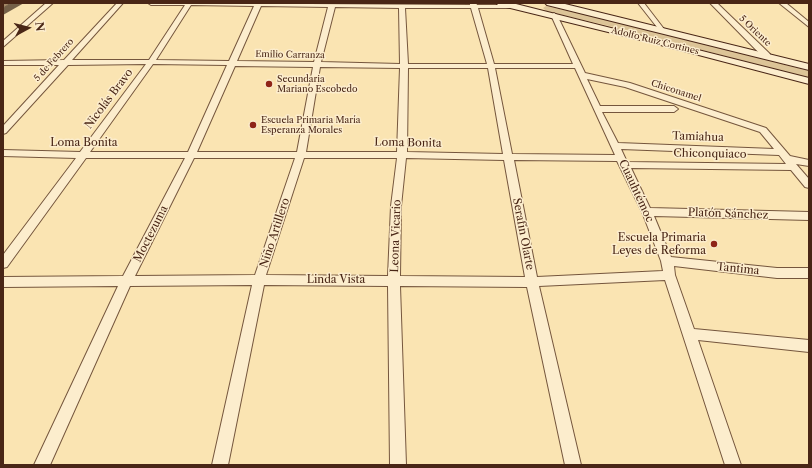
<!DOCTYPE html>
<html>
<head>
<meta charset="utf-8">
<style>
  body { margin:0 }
  #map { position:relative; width:812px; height:468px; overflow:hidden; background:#fae4b2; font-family:"Libre Caslon Text",serif }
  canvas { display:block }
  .frame { position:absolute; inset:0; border:4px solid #492616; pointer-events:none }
  .north { position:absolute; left:8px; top:8px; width:40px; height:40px; -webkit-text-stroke:3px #fcedcd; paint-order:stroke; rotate:83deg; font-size:11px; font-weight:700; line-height:16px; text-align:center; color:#492616 }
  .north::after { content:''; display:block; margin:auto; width:14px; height:18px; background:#492616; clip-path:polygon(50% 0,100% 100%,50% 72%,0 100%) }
</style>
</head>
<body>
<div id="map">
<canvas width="812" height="468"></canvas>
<div class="frame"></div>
<div class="north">N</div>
</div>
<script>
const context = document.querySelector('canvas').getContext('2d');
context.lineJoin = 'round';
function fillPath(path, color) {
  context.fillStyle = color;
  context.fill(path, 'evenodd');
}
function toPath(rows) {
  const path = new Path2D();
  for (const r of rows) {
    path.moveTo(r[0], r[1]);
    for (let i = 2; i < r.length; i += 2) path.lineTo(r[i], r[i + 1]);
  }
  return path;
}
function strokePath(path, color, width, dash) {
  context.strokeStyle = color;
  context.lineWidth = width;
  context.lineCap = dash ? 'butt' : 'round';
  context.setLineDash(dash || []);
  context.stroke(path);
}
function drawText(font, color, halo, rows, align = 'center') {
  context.font = font + ' "Libre Caslon Text",serif';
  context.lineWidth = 3;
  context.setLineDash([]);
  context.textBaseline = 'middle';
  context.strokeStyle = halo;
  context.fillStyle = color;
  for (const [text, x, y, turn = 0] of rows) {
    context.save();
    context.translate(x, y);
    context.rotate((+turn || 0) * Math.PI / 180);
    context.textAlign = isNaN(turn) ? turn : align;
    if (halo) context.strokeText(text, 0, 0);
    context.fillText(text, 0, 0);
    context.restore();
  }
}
const green = toPath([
  [546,6,630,25,809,71,809,78,626,30,546,11,543,8]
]);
const minor = toPath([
  [46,3,53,3,3,47,3,41,46,3],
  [117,3,123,3,72,60,149,60,185,5,151,5,148,3,470,5,470,3,476,3,477,5,519,5,522,7,521,8,478,8,494,64,573,64,551,15,554,13,557,15,585,73,630,83,766,128,790,156,809,160,809,166,796,164,809,179,809,188,805,187,791,170,631,168,650,208,809,212,809,220,654,216,671,257,777,268,809,268,809,278,777,278,674,266,675,275,694,329,809,340,809,352,698,340,741,465,725,465,665,280,539,286,581,465,565,465,527,287,400,286,406,465,390,465,388,286,264,285,228,465,212,465,252,285,130,286,50,465,34,465,118,286,3,287,3,277,123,276,185,158,86,158,7,267,3,268,3,255,76,158,3,156,3,150,80,152,146,64,68,65,6,133,3,134,3,126,59,65,3,65,3,61,64,60,117,3],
  [191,5,254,6,229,61,156,60,191,5],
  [261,6,328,7,314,62,237,61,261,6],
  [335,7,399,8,400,64,321,62,335,7],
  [405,8,471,8,487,64,408,64,405,8],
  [153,64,227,65,188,152,90,152,153,64],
  [235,66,313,67,297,152,197,152,235,66],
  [320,67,400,68,397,152,306,152,320,67],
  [408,68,488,68,503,154,407,152,408,68],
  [495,68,575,68,615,155,512,154,495,68],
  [587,79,625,87,760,132,774,149,618,143,602,112,674,112,678,109,674,106,600,106,587,79],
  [621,149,779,155,786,164,627,162,621,149],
  [194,158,295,158,255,275,135,276,194,158],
  [304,158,397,158,391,206,388,276,266,275,304,158],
  [406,158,504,160,525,277,400,276,401,206,406,158],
  [514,160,617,161,642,212,661,261,663,271,537,277,514,160],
  [638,3,644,3,664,29,664,31,660,31,638,3],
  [710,3,717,3,770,54,770,58,764,58,710,3],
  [779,3,786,3,809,22,809,27,779,3]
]);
const secondary = toPath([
  [496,3,512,3,809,78,809,84,653,43,498,5,496,3],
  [545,3,561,3,809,64,809,70,547,5,545,3]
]);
const shadedWall = toPath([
  [11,3,24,3,3,15,3,8]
]);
const building = toPath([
  [3,3,11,3,3,8,3,3]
]);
const markers = [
  [269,84,4,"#8f2418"],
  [253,125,4,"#8f2418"],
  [714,244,4,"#8f2418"]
];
const farStreetnames = [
  ["5 Oriente",755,31,44],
  ["Adolfo Ruiz Cortines",655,41,14],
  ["Emilio Carranza",290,55,1],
  ["5 de Febrero",54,60,-48],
  ["Chiconamel",676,91,18]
];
const farPoinames = [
  ["Secundaria",277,79],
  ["Mariano Escobedo",277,89],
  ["Escuela Primaria María",261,120],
  ["Esperanza Morales",261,130]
];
const streetNames = [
  ["Nicolás Bravo",109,99,-53],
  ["Tamiahua",698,137,2],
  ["Loma Bonita",84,143],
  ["Loma Bonita",408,143,1],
  ["Chiconquiaco",710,154,1],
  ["Cuauhtémoc",636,191,65],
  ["Platón Sánchez",728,214,2],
  ["Niño Artillero",275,233,-72],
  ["Moctezuma",151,234,-63],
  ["Serafín Olarte",523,234,79],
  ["Leona Vicario",396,236,-88],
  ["Tantima",738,269,6],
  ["Linda Vista",336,280]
];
const poiNames = [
  ["Escuela Primaria",706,238],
  ["Leyes de Reforma",706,251]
];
fillPath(green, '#dcc497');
strokePath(minor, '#75563d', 2);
strokePath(secondary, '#492616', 2);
fillPath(minor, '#fcedcd');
fillPath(secondary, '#fcedcd');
fillPath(shadedWall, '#746048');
fillPath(building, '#a58967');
strokePath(building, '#746048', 1);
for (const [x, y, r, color] of markers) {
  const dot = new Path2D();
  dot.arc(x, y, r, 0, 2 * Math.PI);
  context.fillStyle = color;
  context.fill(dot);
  strokePath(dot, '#fcedcd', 1.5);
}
drawText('9px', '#492616', '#fcedcd', farStreetnames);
drawText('9px', '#492616', '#fcedcd', farPoinames, 'left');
drawText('11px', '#492616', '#fcedcd', streetNames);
drawText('11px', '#492616', '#fcedcd', poiNames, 'right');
</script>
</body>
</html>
